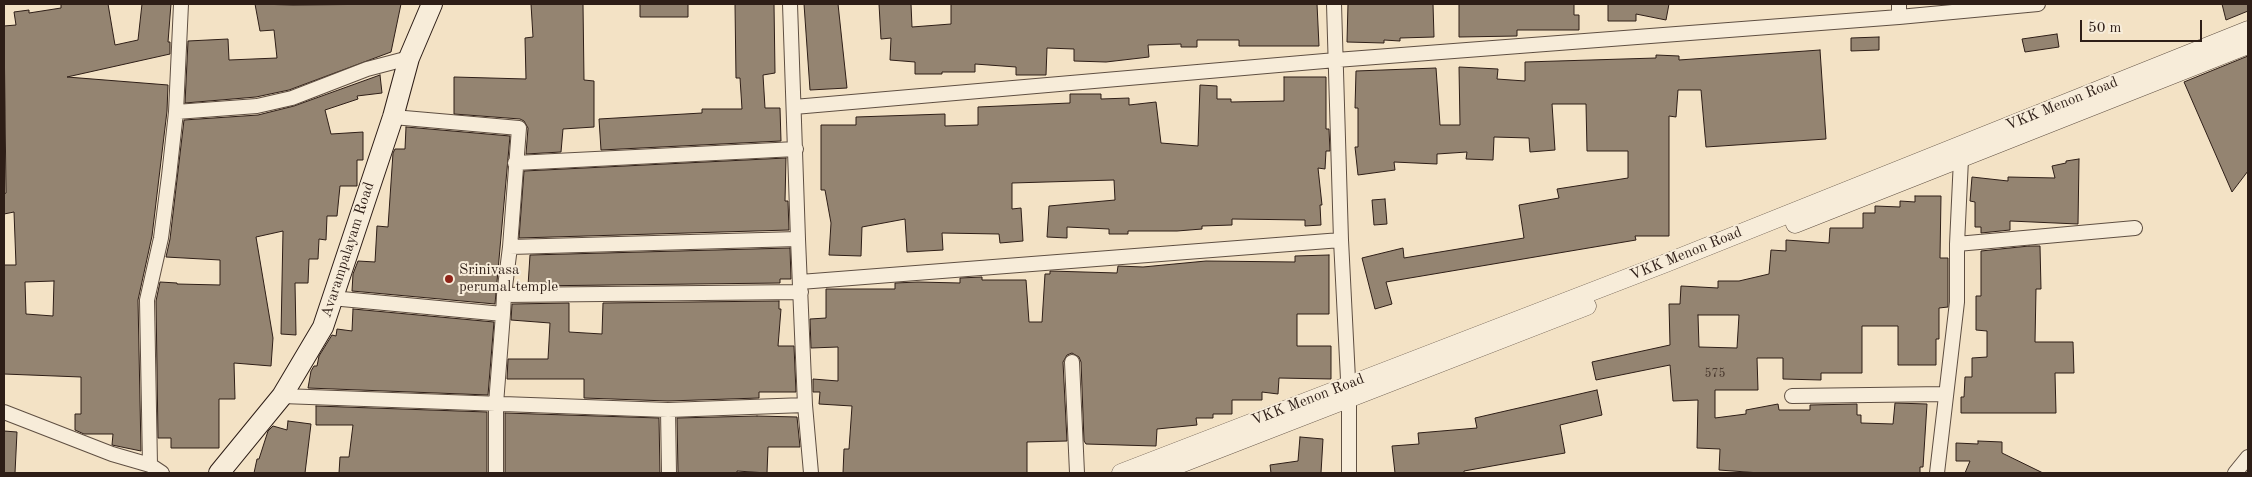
<!DOCTYPE html>
<html>
<head>
<meta charset="utf-8">
<style>
  body { margin:0 }
  #map { position:relative; width:2252px; height:477px; overflow:hidden; background:#f3e2c5; font-family:"Old Standard TT",serif }
  canvas { display:block }
  .frame { position:absolute; inset:0; border:5px solid #2e1e17; pointer-events:none }
  .scale { position:absolute; left:2080px; top:20px; width:122px; height:22px; box-sizing:border-box; border:2px solid #2e1e17; border-top:0; padding-left:6px; font-size:15px; line-height:18px; white-space:nowrap; color:#2e1e17; -webkit-text-stroke:4px #f7ecd9; paint-order:stroke }
</style>
</head>
<body>
<div id="map">
<canvas width="2252" height="477"></canvas>
<div class="frame"></div>
<div class="scale">50 m</div>
</div>
<script>
const context = document.querySelector('canvas').getContext('2d');
context.lineJoin = 'round';
function fillPath(path, color) {
  context.fillStyle = color;
  context.fill(path, 'evenodd');
}
function toPath(rows) {
  const path = new Path2D();
  for (const r of rows) {
    path.moveTo(r[0], r[1]);
    for (let i = 2; i < r.length; i += 2) path.lineTo(r[i], r[i + 1]);
  }
  return path;
}
function strokePath(path, color, width, dash) {
  context.strokeStyle = color;
  context.lineWidth = width;
  context.lineCap = dash ? 'butt' : 'round';
  context.setLineDash(dash || []);
  context.stroke(path);
}
function drawText(font, color, halo, rows, align = 'center') {
  context.font = font + ' "Old Standard TT",serif';
  context.lineWidth = 4;
  context.setLineDash([]);
  context.textBaseline = 'middle';
  context.strokeStyle = halo;
  context.fillStyle = color;
  for (const [text, x, y, turn = 0] of rows) {
    context.save();
    context.translate(x, y);
    context.rotate((+turn || 0) * Math.PI / 180);
    context.textAlign = isNaN(turn) ? turn : align;
    if (halo) context.strokeText(text, 0, 0);
    context.fillText(text, 0, 0);
    context.restore();
  }
}
const building = toPath([
  [61,4,108,4,115,45,138,40,142,4,171,4,168,42,170,42,170,54,67,77,168,85,167,111,152,236,138,300,141,451,112,445,113,434,84,434,75,430,75,414,81,414,81,377,4,374,4,265,16,265,14,212,4,214,4,194,6,193,4,26,16,25,14,12,29,10,29,13,61,8,61,4],
  [54,281,53,316,26,314,25,282,54,281],
  [255,4,293,5,401,4,391,52,289,90,256,97,185,103,188,41,228,39,229,60,277,58,274,30,260,31,255,4],
  [531,4,583,4,584,80,594,81,594,127,563,129,561,152,526,154,528,128,524,121,520,119,454,114,454,77,526,79,525,38,533,37,531,4],
  [640,4,688,4,688,17,640,17,640,4],
  [735,4,774,4,775,73,763,75,765,108,780,108,781,141,601,150,599,119,702,113,702,109,742,109,740,78,736,78,735,4],
  [804,4,838,4,847,88,810,90,804,4],
  [879,4,911,4,912,27,951,24,951,4,1317,4,1319,46,1239,46,1239,40,1197,40,1197,47,1181,47,1181,44,1148,45,1149,57,1106,62,1074,61,1074,49,1047,48,1046,75,1016,75,1016,67,975,64,975,72,942,72,942,74,915,74,915,62,890,60,891,38,881,39,879,4],
  [1348,4,1433,4,1434,37,1400,38,1400,41,1384,40,1384,43,1347,42,1348,4],
  [1459,4,1574,4,1574,15,1579,15,1579,30,1517,30,1517,36,1459,37,1459,4],
  [1608,4,1669,4,1666,20,1636,14,1636,21,1608,21,1608,4],
  [2222,4,2248,4,2248,11,2226,20,2222,4],
  [2057,34,2059,47,2025,52,2022,39,2057,34],
  [1879,37,1879,50,1851,51,1851,38,1879,37],
  [1820,50,1826,139,1706,147,1701,90,1678,90,1676,117,1669,116,1669,236,1635,236,1636,240,1386,282,1392,304,1375,309,1362,258,1403,248,1404,258,1524,238,1519,205,1559,198,1557,189,1628,178,1628,151,1587,151,1586,104,1552,104,1555,150,1530,152,1529,138,1494,137,1493,160,1466,159,1467,152,1437,154,1437,164,1394,162,1395,170,1358,175,1355,147,1358,147,1358,108,1355,108,1356,71,1436,68,1440,125,1460,125,1459,67,1498,69,1497,79,1525,81,1525,62,1656,58,1656,55,1679,56,1679,60,1820,50],
  [2248,56,2248,171,2232,192,2184,82,2248,56],
  [380,75,382,93,357,96,358,99,325,110,331,134,363,132,363,160,357,160,357,186,340,186,337,216,327,216,326,240,319,239,318,259,309,259,308,283,295,283,296,335,281,334,283,231,256,237,273,338,271,366,234,363,235,399,219,399,219,448,171,448,171,438,158,438,156,301,160,282,177,283,177,284,220,285,220,260,166,257,170,239,184,120,258,115,294,106,380,75],
  [1284,77,1326,77,1326,129,1329,129,1330,151,1326,151,1325,169,1318,168,1322,205,1320,205,1321,225,1305,226,1305,220,1232,219,1232,225,1202,226,1202,229,1177,231,1128,231,1128,234,1109,234,1109,229,1067,227,1067,238,1047,237,1049,206,1115,200,1114,180,1012,183,1012,209,1021,208,1023,241,1000,243,999,234,942,233,943,250,907,252,905,219,862,227,861,256,829,255,831,223,825,190,821,190,821,125,856,125,856,117,945,114,945,126,978,125,978,107,1070,103,1070,94,1101,94,1101,99,1129,98,1129,105,1156,102,1161,143,1198,146,1200,85,1217,86,1217,99,1231,99,1231,102,1284,101,1284,77],
  [406,127,510,136,495,304,352,291,353,274,358,261,375,262,377,226,388,227,393,153,395,149,405,149,406,127],
  [786,158,785,201,788,201,789,230,519,238,524,171,786,158],
  [2079,159,2078,224,2010,221,2010,230,1981,233,1981,227,1975,227,1975,202,1970,201,1972,177,2008,181,2008,177,2055,178,2052,166,2066,163,2066,161,2079,159],
  [1915,196,1941,196,1940,258,1948,258,1948,307,1939,308,1939,339,1936,339,1936,365,1898,365,1898,326,1862,326,1862,373,1821,373,1821,380,1783,379,1783,358,1757,358,1758,390,1715,390,1715,418,1746,414,1746,410,1778,404,1779,410,1810,410,1810,405,1857,404,1857,415,1861,415,1861,423,1893,424,1895,403,1927,404,1923,467,1920,467,1920,473,1760,473,1719,470,1720,449,1697,448,1698,400,1673,401,1670,365,1596,380,1592,362,1670,345,1669,304,1680,304,1681,286,1718,288,1718,281,1739,281,1769,274,1771,250,1786,251,1786,240,1829,243,1830,228,1863,228,1863,213,1875,213,1875,206,1900,207,1900,201,1915,202,1915,196],
  [1698,315,1739,315,1737,348,1699,347,1698,315],
  [1385,199,1387,224,1374,225,1372,200,1385,199],
  [2029,246,2040,246,2041,289,2036,289,2035,342,2073,342,2074,373,2055,373,2056,413,1961,413,1961,397,1964,397,1965,377,1972,377,1972,358,1987,357,1987,331,1976,330,1976,296,1981,296,1981,251,2029,246],
  [790,248,791,279,780,279,780,283,528,286,530,255,790,248],
  [1329,255,1329,314,1297,314,1297,346,1331,346,1331,379,1279,378,1278,394,1262,392,1262,400,1232,400,1232,414,1213,414,1213,418,1196,418,1197,425,1157,429,1156,446,1086,444,1084,441,1081,362,1079,357,1072,353,1067,355,1063,362,1067,441,1027,442,1027,473,843,473,844,449,849,449,852,406,819,404,820,392,813,392,813,379,838,381,838,347,811,348,810,319,826,318,826,289,895,289,895,283,918,282,960,283,960,278,982,277,982,280,1026,280,1029,322,1042,322,1045,274,1050,274,1050,271,1117,273,1118,266,1143,267,1206,261,1295,262,1295,256,1329,255],
  [779,301,779,309,781,309,778,346,794,346,796,392,759,392,759,398,668,401,584,398,584,379,507,379,508,359,548,359,550,323,511,320,512,304,569,303,569,332,602,334,603,303,779,301],
  [353,309,494,322,488,395,308,388,311,371,314,366,317,366,319,356,332,335,336,336,337,329,352,331,353,309],
  [1597,390,1602,415,1560,425,1565,453,1464,471,1464,473,1395,473,1392,446,1419,444,1418,433,1477,428,1475,418,1597,390],
  [316,406,487,412,487,473,339,473,340,457,349,457,353,425,316,425,316,406],
  [505,413,659,418,660,473,505,473,505,413],
  [757,416,797,417,800,447,768,447,767,473,737,471,737,473,678,473,677,418,757,416],
  [288,421,311,424,305,473,254,473,257,459,259,459,268,431,273,426,287,430,288,421],
  [4,431,17,432,15,473,4,473,4,431],
  [1300,437,1323,439,1321,473,1271,473,1270,465,1298,461,1300,437],
  [1978,441,2002,442,2002,453,2043,473,1965,473,1970,461,1956,461,1956,443,1978,444,1978,441]
]);
const minor = toPath([
  [790,4,798,239,805,405,811,473],
  [1334,4,1341,240,1349,399,1349,473],
  [1899,17,2038,4],
  [794,107,1336,60,1899,17,1899,4],
  [176,112,257,106,292,98,367,69,409,58],
  [393,117,519,128,510,247,504,295],
  [515,163,796,149],
  [1957,244,2135,228],
  [510,247,798,239],
  [800,282,1341,240],
  [331,298,503,314,504,295,801,292],
  [1072,362,1077,473],
  [282,396,668,410,805,405],
  [1792,396,1946,394],
  [668,410,669,473],
  [4,412,112,454,150,465,162,473],
  [150,465,147,300,161,238,169,176,176,112,181,4],
  [496,473,496,404,503,314],
  [1937,473,1957,302,1957,244,1961,159],
  [2235,473,2248,457]
]);
const tertiary = toPath([
  [1795,224,2248,45],
  [1121,473,1666,263,2248,30],
  [1157,473,1587,306]
]);
const secondary = toPath([
  [219,473,282,396,323,327,393,117,409,58,432,4]
]);
const markers = [
  [449,279,5,"#8f2418"]
];
const numberNames = [
  ["575",1715,374]
];
const streetNames = [
  ["VKK Menon Road",2062,104,-22],
  ["Avarampalayam Road",348,250,-72],
  ["VKK Menon Road",1686,254,-22],
  ["VKK Menon Road",1308,400,-21]
];
const poiNames = [
  ["Srinivasa",459,270],
  ["perumal temple",459,287]
];
fillPath(building, '#948471');
strokePath(building, '#2e1e17', 1);
strokePath(minor, '#5f4f42', 16);
strokePath(tertiary, '#5f4f42', 19);
strokePath(secondary, '#2e1e17', 22);
strokePath(minor, '#f7ecd9', 14);
strokePath(tertiary, '#f7ecd9', 18);
strokePath(secondary, '#f7ecd9', 20);
for (const [x, y, r, color] of markers) {
  const dot = new Path2D();
  dot.arc(x, y, r, 0, 2 * Math.PI);
  context.fillStyle = color;
  context.fill(dot);
  strokePath(dot, '#f7ecd9', 2);
}
drawText('12px', '#48382e', null, numberNames);
drawText('15px', '#2e1e17', '#f7ecd9', streetNames);
drawText('15px', '#2e1e17', '#f7ecd9', poiNames, 'left');
</script>
</body>
</html>
